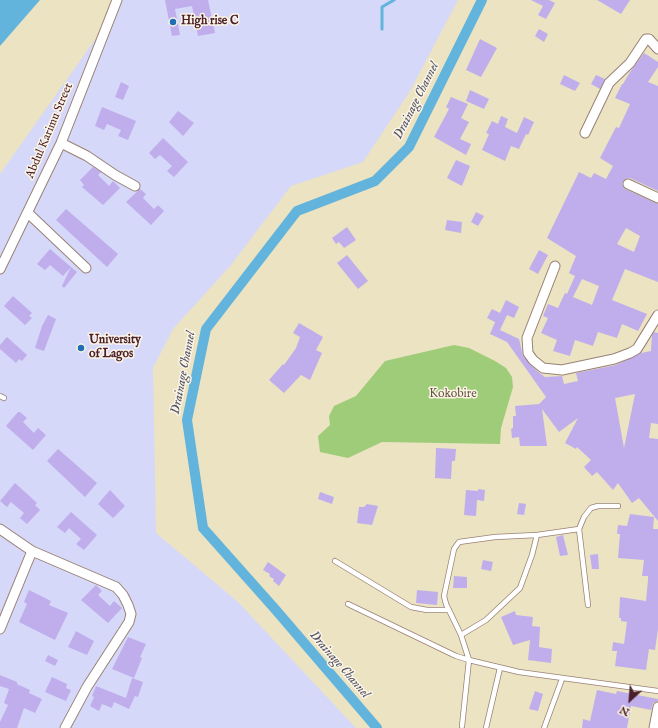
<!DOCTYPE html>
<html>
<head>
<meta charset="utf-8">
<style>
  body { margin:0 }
  #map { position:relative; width:658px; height:728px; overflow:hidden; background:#ebe3c2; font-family:"IM FELL English",serif }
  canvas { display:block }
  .north { position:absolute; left:610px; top:680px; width:40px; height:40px; -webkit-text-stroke:3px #fcf5e5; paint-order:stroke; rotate:206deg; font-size:11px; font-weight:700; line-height:16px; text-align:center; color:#4a1f2b }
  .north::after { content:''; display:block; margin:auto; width:14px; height:18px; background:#4a1f2b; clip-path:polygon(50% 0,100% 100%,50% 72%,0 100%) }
</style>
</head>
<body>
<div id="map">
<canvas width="658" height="728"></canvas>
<div class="north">N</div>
</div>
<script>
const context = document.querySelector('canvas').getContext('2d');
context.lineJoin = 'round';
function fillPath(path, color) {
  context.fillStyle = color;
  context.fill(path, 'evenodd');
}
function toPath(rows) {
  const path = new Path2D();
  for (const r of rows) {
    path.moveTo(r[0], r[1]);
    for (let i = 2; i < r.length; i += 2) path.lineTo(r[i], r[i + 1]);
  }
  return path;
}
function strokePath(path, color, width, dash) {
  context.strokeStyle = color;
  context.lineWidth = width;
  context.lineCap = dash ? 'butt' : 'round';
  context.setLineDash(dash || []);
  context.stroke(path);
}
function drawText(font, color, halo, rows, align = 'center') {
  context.font = font + ' "IM FELL English",serif';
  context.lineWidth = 3;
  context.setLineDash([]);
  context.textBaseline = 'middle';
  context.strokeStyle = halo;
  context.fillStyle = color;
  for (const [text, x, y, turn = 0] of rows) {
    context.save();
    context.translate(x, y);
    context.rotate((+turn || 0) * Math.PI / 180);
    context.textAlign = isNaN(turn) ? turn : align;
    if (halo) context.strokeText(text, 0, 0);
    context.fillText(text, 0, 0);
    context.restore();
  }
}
const built = toPath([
  [123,0,458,0,410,91,363,162,291,186,231,265,173,329,153,368,156,533,238,602,356,728,0,728,0,174]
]);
const green = toPath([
  [454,345,469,348,495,361,506,368,512,377,513,387,501,428,500,444,382,442,348,458,320,452,318,436,330,425,329,416,334,406,356,396,385,361]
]);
const water = toPath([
  [0,0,40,0,0,46]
]);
const stream = toPath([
  [382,29,382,7,394,0]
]);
const canal = toPath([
  [377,728,275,609,203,528,187,420,206,329,297,211,375,181,409,147,482,0]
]);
const building = toPath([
  [165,0,208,0,215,33,198,36,192,6,175,9,180,35,172,36],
  [531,0,549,0,555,3,546,19,538,15,543,6],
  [597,0,630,0,621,14],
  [539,29,548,34,544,42,535,36],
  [480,39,497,48,481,77,466,70],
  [644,53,658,62,658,67,648,82,658,86,658,191,630,178,625,179,622,184,625,189,658,204,658,282,625,269,612,300,647,314,638,331,622,324,617,338,598,332,593,346,575,340,570,356,553,351,557,340,541,333,548,318,543,316,548,304,558,308,565,293,567,294,575,276,569,273,576,256,547,238,579,172,591,178,594,173,606,179,613,166,600,158,616,127,619,128,630,104,615,98,622,84,623,84,630,72],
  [626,228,640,236,634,252,617,244],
  [582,279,599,286,592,305,573,297],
  [564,75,580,83,575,91,560,84],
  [596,75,605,79,600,89,591,84],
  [121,82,129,86,123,100,115,97],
  [470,90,489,99,484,109,466,101],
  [451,97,468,104,461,118,469,122,460,139,471,144,466,155,434,137,449,109,446,107],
  [102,107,136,121,128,140,118,136,121,130,107,124,104,130,95,126],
  [178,111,194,123,183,136,169,122],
  [501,116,508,119,505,127,517,133,524,117,534,122,528,135,526,134,519,149,511,146,505,161,482,150,489,134,486,133,492,121,498,124],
  [163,138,188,162,174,177,167,171,172,166,160,155,155,159,149,153],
  [456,160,470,166,462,186,447,178],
  [93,167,101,172,98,175,109,186,113,181,120,188,103,205,82,187,84,185,80,180],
  [140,189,146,194,143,198,154,209,158,205,164,211,151,225,126,202],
  [66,209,118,254,107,267,56,220],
  [476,212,484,216,478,226,471,222],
  [447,220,462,222,461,233,445,230],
  [347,227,356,240,344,248,339,242,336,244,332,238],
  [50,249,71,267,63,276,50,265,45,270,37,264],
  [539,250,548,255,538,274,529,269],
  [347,255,368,281,358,289,337,263],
  [71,267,77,272,64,288,62,286],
  [13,296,32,313,29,316,32,318,25,325,4,306],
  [506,300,519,307,514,318,507,315,500,330,519,339,523,356,537,371,545,377,562,376,564,384,578,381,576,373,616,365,641,353,651,351,652,335,654,332,658,333,658,424,651,423,649,438,658,439,658,521,639,498,632,503,618,483,613,490,597,472,592,476,584,467,591,460,577,447,576,449,565,443,578,418,559,432,542,409,547,446,520,446,519,437,512,438,511,429,513,428,513,416,516,416,515,406,539,404,546,397,507,342,490,334,495,322,487,318,492,309,500,313],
  [635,394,624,448,615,398],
  [48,315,56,319,44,351,35,348,42,326],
  [299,323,323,337,316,350,322,353,310,380,301,375,284,393,269,380,283,364,284,365,296,348,300,337,293,333],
  [7,337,27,355,22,361,19,359,16,363,0,349,0,345],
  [18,412,20,412,27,418,23,422,34,433,38,428,46,435,33,450,6,426],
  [436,448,456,449,455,461,452,461,451,479,435,478],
  [58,449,97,483,85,497,47,461],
  [15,483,37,503,35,505,40,510,27,524,20,518,24,513,11,502,7,507,0,501],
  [478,489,485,490,484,501,477,500,476,516,464,515,466,490,478,491],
  [110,490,125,506,113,518,98,504],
  [320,492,334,497,332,504,318,499],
  [519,503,526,504,524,515,517,514],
  [367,504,378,506,372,525,357,523,359,507,364,507],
  [71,512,97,535,84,550,76,544,81,539,69,528,65,533,57,527],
  [630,514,654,517,653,529,658,529,658,629,655,650,649,649,646,670,615,666,617,651,612,651,613,642,624,644,627,622,621,621,621,618,619,618,620,597,646,601,648,580,648,576,642,576,644,560,618,558,620,534,617,534,618,525,627,526],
  [563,535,568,555,560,556,556,537],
  [598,554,599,569,592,569,590,555],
  [483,560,493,562,491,571,481,569],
  [268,562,286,575,279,586,273,581,274,579,269,576,270,574,263,570],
  [454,576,467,577,467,588,453,588],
  [96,585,102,591,98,595,110,606,114,601,122,608,108,623,81,600],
  [29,590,51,601,49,605,68,613,55,640,19,622,27,604,24,602],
  [417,590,438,592,437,605,416,603],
  [515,611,516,615,533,617,532,626,540,627,539,647,552,649,551,663,528,660,530,640,513,645,501,617],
  [76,631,94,641,87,655,68,647],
  [128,637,146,644,140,657,142,658,134,678,112,669],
  [48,655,58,660,55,666,45,661],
  [0,675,17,682,17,684,30,690,29,693,42,699,35,713,24,708,17,728,0,728,0,722,8,705,4,703,9,689,0,686],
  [52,677,67,684,66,688,71,690,66,701,45,692],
  [132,678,143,682,138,697,135,696,129,709,114,702,112,708,102,704,99,711,90,706,94,697,92,696,96,686,126,698],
  [597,690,616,694,617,691,658,699,658,701,653,703,651,710,631,706,627,728,582,728,583,719,590,721],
  [535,691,543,694,538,711,529,709]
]);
const lane = toPath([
  [0,396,4,398],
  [579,529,588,605],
  [335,561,411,607,427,610,449,610],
  [348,604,456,656,469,660,519,672,658,691],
  [461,635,486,620,520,588,532,555,537,535],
  [462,726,469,660,461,635,446,604,444,596,454,549,459,542,495,537,537,535,579,529,584,517,591,508,598,506,618,506],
  [486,728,500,668],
  [544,728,562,679]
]);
const street = toPath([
  [585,133,609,83,630,63,646,39,649,39,658,49],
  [61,143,87,156,115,175,135,186],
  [628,184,658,198],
  [28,213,86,268],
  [555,266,527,338,528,353,533,360,543,368,562,370,614,359,630,353,637,349,658,315],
  [0,269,61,143,117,0],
  [0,529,32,551,116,587,123,595,128,605,131,614,129,622,87,687,65,728],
  [0,629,32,551],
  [654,728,658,707]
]);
const markers = [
  [173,22,4,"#1f6fb2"],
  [81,348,4,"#1f6fb2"]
];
const poiNames = [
  ["High rise C",181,22],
  ["University",89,341],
  ["of Lagos",89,355]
];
const streetNames = [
  ["Abdul Karimu Street",50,131,-67]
];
const parkNames = [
  ["Kokobire",453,395]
];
const waterNames = [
  ["Drainage Channel",417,101,-63],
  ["Drainage Channel",184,373,-79],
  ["Drainage Channel",339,665,49]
];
fillPath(built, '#d5d8f9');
fillPath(green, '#9fcc79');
fillPath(water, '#62b4dd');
strokePath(stream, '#62b4dd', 3);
strokePath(canal, '#62b4dd', 10);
fillPath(building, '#c0aeec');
strokePath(lane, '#9a8176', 6);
strokePath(street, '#9a8176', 11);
strokePath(lane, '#fff', 4.5);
strokePath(street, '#fff', 9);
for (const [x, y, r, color] of markers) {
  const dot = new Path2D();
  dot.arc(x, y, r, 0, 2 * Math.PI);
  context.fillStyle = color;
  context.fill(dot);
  strokePath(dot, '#fcf5e5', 1.5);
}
drawText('bold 12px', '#4a1f2b', '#fcf5e5', poiNames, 'left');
drawText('12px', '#4a1f2b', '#fcf5e5', streetNames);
drawText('12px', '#645342', '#fcf5e5', parkNames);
drawText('italic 13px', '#525369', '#fcf5e5', waterNames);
</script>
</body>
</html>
